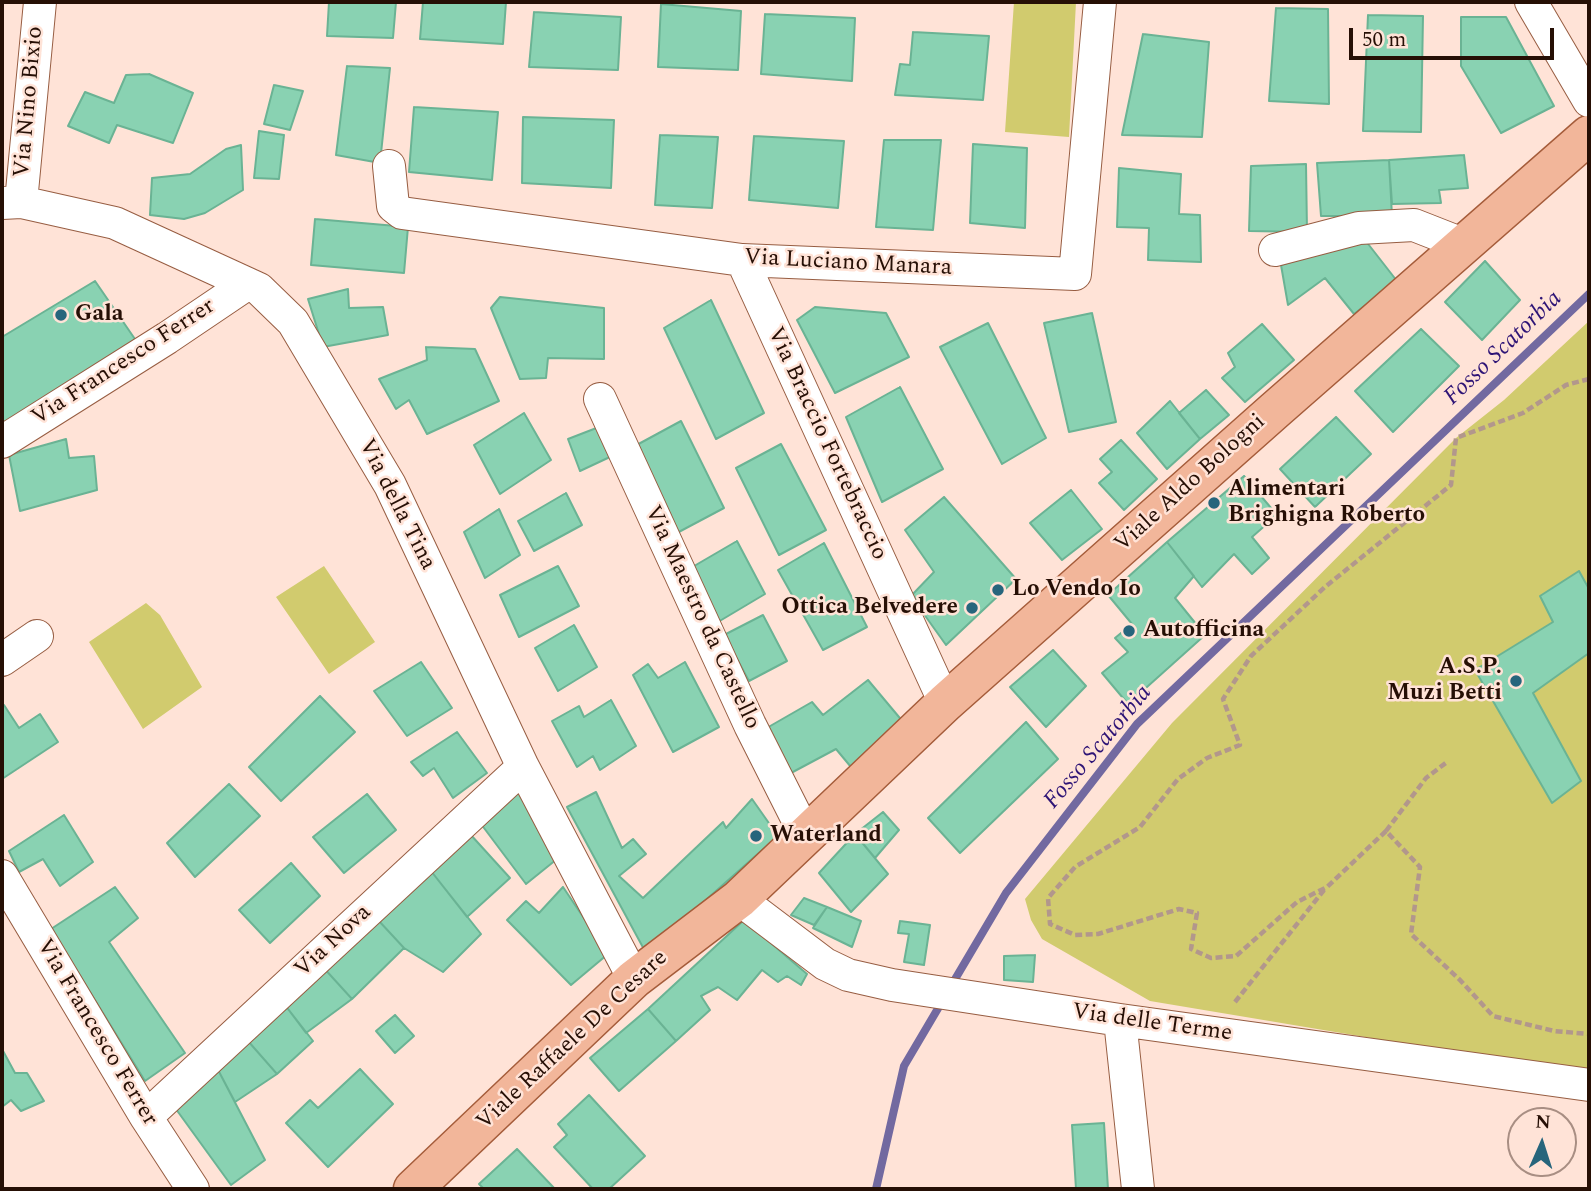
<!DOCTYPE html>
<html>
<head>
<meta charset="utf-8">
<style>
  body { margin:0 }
  #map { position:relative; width:1591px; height:1191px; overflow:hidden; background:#ffe3d7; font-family:Spectral,serif }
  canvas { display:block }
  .frame { position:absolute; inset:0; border:4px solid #260f05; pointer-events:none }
  .north { position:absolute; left:1507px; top:1107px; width:70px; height:70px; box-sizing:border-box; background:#ffe3d7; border:2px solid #a88e83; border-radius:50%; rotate:3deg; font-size:19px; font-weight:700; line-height:28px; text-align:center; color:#260f05 }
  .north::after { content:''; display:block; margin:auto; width:24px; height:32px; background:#27657c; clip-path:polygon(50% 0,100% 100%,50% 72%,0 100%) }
  .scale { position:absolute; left:1349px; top:28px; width:205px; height:32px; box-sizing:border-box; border:4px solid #260f05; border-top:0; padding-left:9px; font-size:21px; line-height:24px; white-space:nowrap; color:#260f05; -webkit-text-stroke:5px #ffe3d7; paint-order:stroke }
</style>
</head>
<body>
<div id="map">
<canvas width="1591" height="1191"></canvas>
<div class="frame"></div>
<div class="north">N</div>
<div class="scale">50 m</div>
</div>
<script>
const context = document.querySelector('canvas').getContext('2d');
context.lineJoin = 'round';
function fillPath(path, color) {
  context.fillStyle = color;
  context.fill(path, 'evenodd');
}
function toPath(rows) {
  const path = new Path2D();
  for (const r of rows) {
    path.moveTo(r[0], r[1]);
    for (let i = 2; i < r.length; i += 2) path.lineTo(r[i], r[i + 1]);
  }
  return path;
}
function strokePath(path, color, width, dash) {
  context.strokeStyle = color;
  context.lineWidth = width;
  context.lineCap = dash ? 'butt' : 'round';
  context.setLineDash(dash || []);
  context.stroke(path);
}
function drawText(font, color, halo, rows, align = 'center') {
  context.font = font + ' Spectral,serif';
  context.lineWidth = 5;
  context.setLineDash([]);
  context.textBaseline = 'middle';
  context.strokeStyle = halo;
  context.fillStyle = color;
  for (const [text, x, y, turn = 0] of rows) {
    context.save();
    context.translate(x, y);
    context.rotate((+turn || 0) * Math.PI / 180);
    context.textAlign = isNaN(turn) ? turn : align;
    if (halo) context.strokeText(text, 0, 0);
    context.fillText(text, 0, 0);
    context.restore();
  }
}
const green = toPath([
  [1014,2,1076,2,1069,137,1005,132],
  [1589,321,1589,1069,1401,1043,1150,1001,1042,939,1031,920,1025,899,1172,723,1456,438,1504,400],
  [324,566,375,642,329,674,276,597],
  [146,603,160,615,202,687,143,729,89,642]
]);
const stream = toPath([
  [951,986,1006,893,1137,724,1589,294],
  [876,1189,904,1066,943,1000]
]);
const building = toPath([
  [329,2,396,2,393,38,327,36,329,2],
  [423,2,506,2,503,44,420,39,423,2],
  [661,4,741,11,738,70,658,67,661,4],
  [1276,8,1328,9,1329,104,1269,101,1276,8],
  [534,12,621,17,618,70,529,67,534,12],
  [765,14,855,18,852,81,761,74,765,14],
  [1368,15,1423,16,1421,132,1363,131,1368,15],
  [1461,17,1506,17,1554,106,1501,133,1461,66,1461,17],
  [913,32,989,36,983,100,895,95,900,64,910,65,913,32],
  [1143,34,1209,42,1202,137,1122,135,1143,34],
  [347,66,390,68,380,163,336,155,347,66],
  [149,74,193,93,173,143,117,125,109,143,68,126,85,92,114,103,126,75,149,74],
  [274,85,303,91,290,130,264,124,274,85],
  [414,107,498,112,492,180,409,172,414,107],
  [523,117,614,120,611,188,522,183,523,117],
  [259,131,284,135,279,179,254,178,259,131],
  [660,135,718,137,712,208,655,205,660,135],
  [754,136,844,141,838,208,749,200,754,136],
  [884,140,941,140,933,230,876,227,884,140],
  [973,144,1027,148,1025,228,970,223,973,144],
  [241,145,243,190,205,213,184,219,150,215,152,178,190,174,226,149,241,145],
  [1464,155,1468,188,1439,190,1441,203,1392,204,1389,160,1464,155],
  [1389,160,1392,216,1321,216,1317,163,1389,160],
  [1306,164,1307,232,1249,231,1251,166,1306,164],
  [1119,168,1181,174,1179,214,1200,215,1201,262,1148,260,1149,228,1117,227,1119,168],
  [315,219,408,227,404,273,311,265,315,219],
  [1365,240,1397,281,1354,314,1325,278,1288,305,1281,265,1365,240],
  [1485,261,1520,300,1482,340,1445,302,1485,261],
  [95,281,137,342,2,425,2,337,95,281],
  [348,289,349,308,383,307,388,335,323,347,308,299,348,289],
  [500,297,604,308,604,359,548,358,546,378,520,379,491,308,500,297],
  [711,300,764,413,716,439,664,328,711,300],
  [815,307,886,313,909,357,835,393,797,320,815,307],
  [1092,313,1116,422,1069,432,1044,323,1092,313],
  [988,323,1046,438,1002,464,940,347,988,323],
  [1262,324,1294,360,1245,402,1222,378,1235,367,1228,353,1262,324],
  [1421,329,1459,366,1393,432,1355,391,1421,329],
  [426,347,475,349,499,401,427,434,409,400,396,409,379,379,427,360,426,347],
  [900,387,943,469,882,502,846,417,900,387],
  [1206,390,1229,415,1200,439,1179,413,1206,390],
  [1170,401,1200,439,1167,469,1137,433,1170,401],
  [524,413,551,460,500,494,474,445,524,413],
  [1336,417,1371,454,1315,507,1280,469,1336,417],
  [681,421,724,508,675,534,633,447,681,421],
  [599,427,612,456,580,471,568,439,599,427],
  [66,439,69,458,94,456,97,490,20,511,9,455,66,439],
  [1121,440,1157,479,1124,510,1099,483,1112,472,1100,459,1121,440],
  [781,444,826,530,779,555,736,468,781,444],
  [1244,476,1277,515,1252,537,1269,558,1252,574,1234,554,1202,587,1167,542,1244,476],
  [1071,490,1102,529,1062,560,1030,523,1071,490],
  [566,493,582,525,534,551,518,521,566,493],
  [944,497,1016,579,946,645,911,596,934,572,905,530,944,497],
  [499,509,520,555,485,578,464,532,499,509],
  [737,541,765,594,718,622,689,569,737,541],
  [1167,542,1194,576,1175,598,1205,635,1128,704,1102,673,1128,652,1115,638,1132,624,1108,595,1167,542],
  [824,543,867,627,823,650,778,570,824,543],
  [558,566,579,606,519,637,500,595,558,566],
  [1579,571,1589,589,1589,653,1533,693,1581,781,1552,803,1475,670,1553,622,1540,596,1579,571],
  [763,615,787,661,749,681,724,635,763,615],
  [574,625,597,667,558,691,535,648,574,625],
  [1053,650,1086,686,1046,727,1010,687,1053,650],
  [421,662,452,708,407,736,374,691,421,662],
  [685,662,719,727,673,752,633,675,648,664,658,678,685,662],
  [868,680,904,723,856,773,836,749,791,773,765,729,812,702,823,715,868,680],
  [320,696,355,732,281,801,249,767,320,696],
  [611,700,636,746,600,770,593,756,577,767,552,721,579,706,584,717,611,700],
  [4,705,19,728,40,714,58,742,2,779,2,706,4,705],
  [1026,722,1058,759,960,853,928,818,1026,722],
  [457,732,487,773,453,798,434,768,423,776,411,762,457,732],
  [229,784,260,816,195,877,167,843,229,784],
  [521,790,557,859,526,884,481,824,521,790],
  [596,792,622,848,633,839,646,854,619,876,643,898,723,822,726,828,752,799,778,836,646,953,567,807,596,792],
  [367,794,396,830,344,873,313,837,367,794],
  [883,812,899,830,875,858,855,834,883,812],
  [64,815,93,862,60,886,43,859,19,872,9,851,64,815],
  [470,834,510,878,467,917,431,871,470,834],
  [855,834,888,874,851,912,819,873,855,834],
  [291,863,320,896,270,943,239,910,291,863],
  [431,871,481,934,443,972,404,948,379,921,431,871],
  [115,887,138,918,109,942,185,1053,145,1081,51,929,115,887],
  [563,887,608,954,571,985,507,920,526,901,539,913,563,887],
  [804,898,827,907,814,925,791,915,804,898],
  [827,907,861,921,852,947,813,928,827,907],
  [744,920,807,974,801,985,787,976,778,982,762,970,737,1000,718,987,701,996,710,1010,676,1041,648,1009,744,920],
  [379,921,404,948,352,999,322,966,379,921],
  [900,921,930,925,924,965,904,962,909,934,898,933,900,921],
  [1035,955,1033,982,1004,980,1004,956,1035,955],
  [322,966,352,999,306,1033,285,1005,322,966],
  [285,1005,313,1041,277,1074,248,1041,285,1005],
  [648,1009,676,1041,619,1091,590,1058,648,1009],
  [395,1015,414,1036,395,1053,376,1031,395,1015],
  [248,1041,277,1074,235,1102,216,1066,248,1041],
  [2,1049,15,1073,27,1073,44,1101,21,1111,11,1100,2,1107,2,1049],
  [216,1066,265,1160,231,1185,173,1105,216,1066],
  [360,1069,393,1104,328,1167,286,1123,310,1100,318,1108,360,1069],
  [589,1095,645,1156,609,1189,593,1189,554,1147,567,1135,558,1124,589,1095],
  [1104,1123,1108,1189,1076,1189,1072,1125,1104,1123],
  [517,1149,555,1189,484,1189,479,1184,517,1149]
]);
const path = toPath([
  [1589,379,1566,385,1523,413,1456,438,1451,485,1325,587,1251,656,1223,699,1240,745,1207,758,1178,779,1140,827,1075,867,1048,898,1050,924,1075,935,1098,934,1179,909,1197,913,1191,949,1211,958,1236,956,1297,902,1327,887,1386,831,1420,867,1411,934,1460,980,1493,1016,1554,1031,1589,1034],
  [1386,831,1426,778,1447,762],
  [1235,1002,1324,890]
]);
const minor = toPath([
  [1531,2,1589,101],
  [389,166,393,206,402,213,742,260,1075,274,1100,2],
  [21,202,40,2],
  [2,203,21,202,115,223,259,289,293,322,390,485,523,767,634,979],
  [1275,250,1359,228,1414,225,1465,245],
  [742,260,945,703],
  [600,399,750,725,806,836],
  [2,442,167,338,247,284],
  [2,660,37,636],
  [2,876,146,1117,193,1189],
  [739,899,825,964,848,975,892,985,1120,1020,1589,1085],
  [1120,1020,1138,1189],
  [146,1117,523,767]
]);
const major = toPath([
  [413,1189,634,979,739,899,945,703,1274,411,1589,135]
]);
const markers = [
  [61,315,7,"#27657c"],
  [1214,503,7,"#27657c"],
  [998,590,7,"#27657c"],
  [972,608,7,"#27657c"],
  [1129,631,7,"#27657c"],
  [1516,681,7,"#27657c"],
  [756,836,7,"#27657c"]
];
const streetNames = [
  ["Via Nino Bixio",30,102,-85],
  ["Via Luciano Manara",848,264,3],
  ["Via Francesco Ferrer",124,363,-33],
  ["Via Braccio Fortebraccio",826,444,65],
  ["Viale Aldo Bologni",1191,484,-42],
  ["Via della Tina",396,505,63],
  ["Via Maestro da Castello",701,618,65],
  ["Via Nova",334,942,-43],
  ["Via delle Terme",1152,1024,8],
  ["Via Francesco Ferrer",96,1033,59],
  ["Viale Raffaele De Cesare",573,1041,-43]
];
const poiNames = [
  ["Gala",75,315],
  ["Alimentari",1228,490],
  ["Brighigna Roberto",1228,516],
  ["Lo Vendo Io",1012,590],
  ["Ottica Belvedere",958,608,"right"],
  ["Autofficina",1143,631],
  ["A.S.P.",1502,668,"right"],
  ["Muzi Betti",1502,694,"right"],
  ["Waterland",770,836]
];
const waterNames = [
  ["Fosso Scatorbia",1504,349,-44],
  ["Fosso Scatorbia",1099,748,-50]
];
fillPath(green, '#d1cb6e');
strokePath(stream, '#7269a0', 8);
fillPath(building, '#89d2b2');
strokePath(building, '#6ab394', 2);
strokePath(minor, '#975d42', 34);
strokePath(major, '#a55c3a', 41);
strokePath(path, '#b2978c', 4.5, [7, 3.5]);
strokePath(minor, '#fff', 32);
strokePath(major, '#f2b69a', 38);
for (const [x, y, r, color] of markers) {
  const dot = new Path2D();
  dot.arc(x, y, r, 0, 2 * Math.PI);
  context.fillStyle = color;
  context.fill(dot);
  strokePath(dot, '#ffe3d7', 2.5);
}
drawText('23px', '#260f05', '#ffe3d7', streetNames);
drawText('bold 23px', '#260f05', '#ffe3d7', poiNames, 'left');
drawText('italic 24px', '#2e1476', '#ffe3d7', waterNames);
</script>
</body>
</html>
